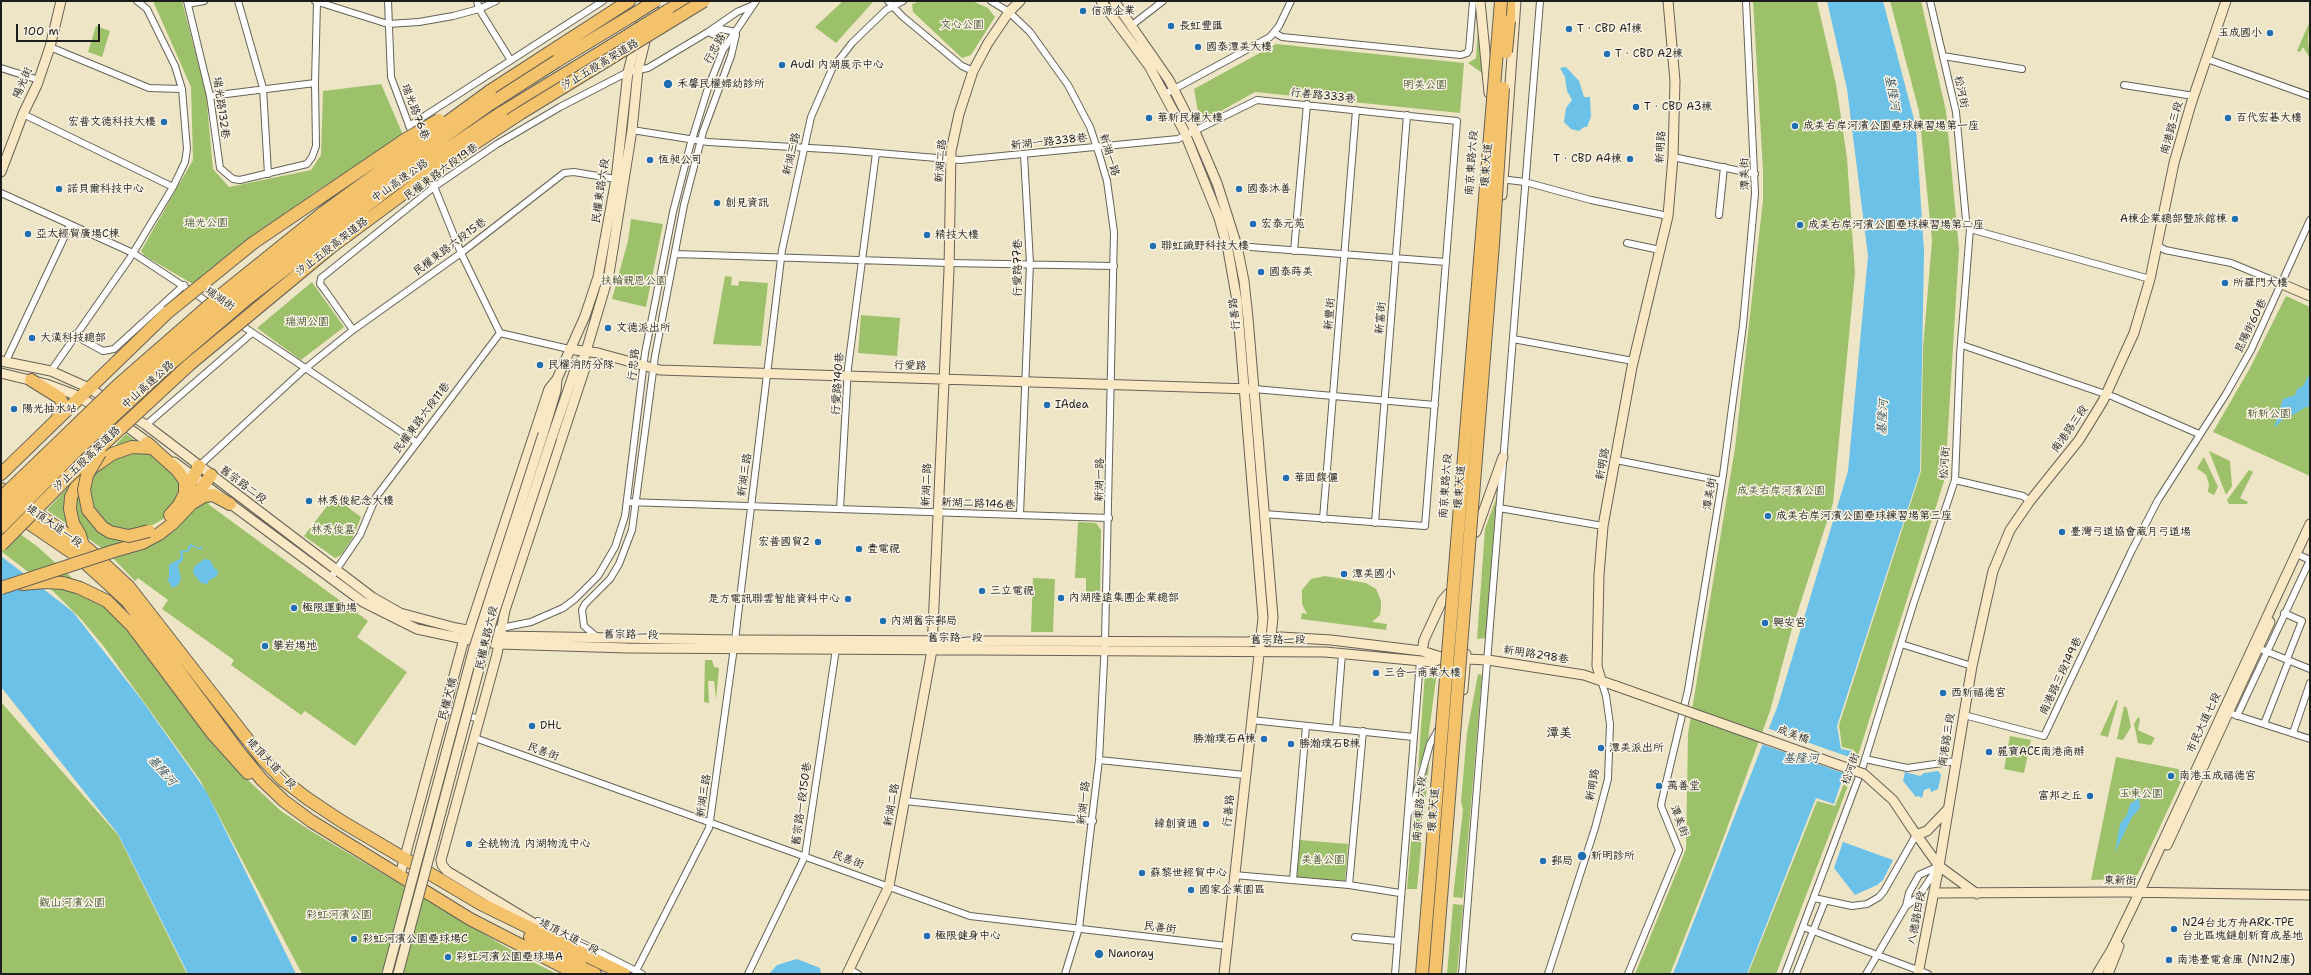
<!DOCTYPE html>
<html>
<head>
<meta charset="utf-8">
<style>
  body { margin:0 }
  #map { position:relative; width:2311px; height:975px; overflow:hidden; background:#eee5c6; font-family:"Shantell Sans",sans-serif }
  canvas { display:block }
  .frame { position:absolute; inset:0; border:2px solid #1c1c1c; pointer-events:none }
  .scale { position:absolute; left:16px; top:24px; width:84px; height:18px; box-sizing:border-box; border:2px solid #1c1c1c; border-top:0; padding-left:5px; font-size:12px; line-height:14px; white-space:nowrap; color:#1c1c1c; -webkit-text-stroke:3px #fcf5e5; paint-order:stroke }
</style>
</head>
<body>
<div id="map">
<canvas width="2311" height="975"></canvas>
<div class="frame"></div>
<div class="scale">100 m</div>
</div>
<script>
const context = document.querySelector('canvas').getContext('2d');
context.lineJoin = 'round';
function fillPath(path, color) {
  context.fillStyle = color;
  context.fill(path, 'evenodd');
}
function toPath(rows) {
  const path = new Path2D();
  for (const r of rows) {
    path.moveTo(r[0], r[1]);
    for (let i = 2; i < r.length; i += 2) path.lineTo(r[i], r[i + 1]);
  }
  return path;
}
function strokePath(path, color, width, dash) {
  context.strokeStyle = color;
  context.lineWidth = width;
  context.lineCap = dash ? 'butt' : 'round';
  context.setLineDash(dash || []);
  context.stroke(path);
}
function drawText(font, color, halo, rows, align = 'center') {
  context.font = font + ' "Shantell Sans","LXGW WenKai TC",sans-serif';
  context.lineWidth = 3;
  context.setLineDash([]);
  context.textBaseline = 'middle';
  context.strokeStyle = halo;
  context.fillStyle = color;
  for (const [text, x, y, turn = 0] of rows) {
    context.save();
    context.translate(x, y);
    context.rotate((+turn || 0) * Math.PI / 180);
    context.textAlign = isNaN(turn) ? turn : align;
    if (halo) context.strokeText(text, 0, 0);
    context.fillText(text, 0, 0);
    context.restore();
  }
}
const green = toPath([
  [153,1,182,1,206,94,213,169,229,187,311,170,321,155,323,91,381,84,404,137,315,192,196,286,145,256,141,251,193,160,191,87],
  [843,1,873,2,836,43,815,27],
  [920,1,972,1,988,8,995,17,971,55,962,58,913,12,912,4],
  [1753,1,1817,1,1836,84,1847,158,1855,273,1833,503,1791,632,1770,711,1716,858,1670,974,1635,974,1686,849,1688,734,1735,448,1763,200,1763,170],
  [1890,1,1921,1,1946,111,1959,249,1945,478,1851,778,1776,974,1748,974,1817,801,1835,806,1845,781,1854,750,1842,747,1839,725,1921,471,1923,348,1932,241,1919,111],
  [2310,21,2308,39,2310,58,2303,47,2300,52,2297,51],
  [96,26,110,31,102,57,88,52],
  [1478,28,1480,44,1482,73,1468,63,1476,58],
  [1276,44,1464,63,1460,113,1255,92,1203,121,1198,112,1194,89],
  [631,219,663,224,646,307,612,299,628,241],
  [725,276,732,277,731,285,738,286,739,281,768,283,761,346,713,344],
  [312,282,344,327,301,360,257,328],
  [2286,296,2310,307,2310,476,2213,432,2250,368],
  [861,315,900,318,897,356,858,353],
  [126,434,173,468,187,485,165,518,140,532,109,526,95,512,90,501,91,482,94,472,101,460],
  [2209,451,2230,461,2232,486,2226,495],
  [2204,457,2218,487,2214,495,2208,492,2209,484,2206,475,2197,468],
  [89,464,87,477,94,520,136,538,106,551,47,510],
  [2249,470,2253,472,2240,498,2248,502,2247,504,2229,504,2227,500],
  [334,497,361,517,353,537,341,555,335,558,304,536],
  [1496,499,1486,638,1477,639,1485,529],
  [200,500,211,500,208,504,368,621,357,637,407,672,355,746,305,711,301,715,231,665,234,660,162,609,168,600,138,578,135,581,112,557,159,541,182,523],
  [1,520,38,547,138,638,235,768,281,811,311,831,521,956,557,974,302,974,200,780,105,648,81,619,54,592,1,551],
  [1078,522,1096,523,1101,530,1100,597,1086,598,1086,578,1075,578],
  [1325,576,1366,583,1376,589,1381,601,1381,608,1380,615,1372,622,1387,624,1386,630,1301,619,1302,613,1307,614,1302,604,1302,590,1311,579],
  [1033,578,1055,579,1053,632,1031,632],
  [705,660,712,660,714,667,719,668,716,700,714,681,708,681,709,703,704,702],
  [1425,673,1436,675,1436,679,1427,747,1418,769],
  [1478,674,1482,675,1463,898,1453,897,1463,810,1461,802,1467,733],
  [2116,700,2118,701,2108,737,2100,735],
  [1,702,118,835,187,974,1,974],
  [2124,706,2127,708,2131,727,2123,740,2117,739],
  [2138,717,2140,719,2138,730,2155,738,2151,745,2138,743,2134,724],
  [2010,736,2031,740,2024,773,2004,769],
  [2116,757,2178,769,2185,773,2136,878,2091,880],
  [1429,764,1417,889,1407,889,1414,808],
  [1300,840,1348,844,1345,881,1297,877],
  [1453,904,1463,905,1457,974,1447,974]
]);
const water = toPath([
  [1827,1,1883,1,1916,127,1924,252,1920,471,1837,726,1841,749,1852,751,1834,804,1816,798,1747,974,1673,974,1778,705,1848,471,1868,256,1847,89],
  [1566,67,1579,81,1584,97,1590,97,1591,117,1587,127,1584,127,1579,131,1571,129,1564,122,1566,108,1572,100,1567,91,1565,77,1560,68],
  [2310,373,2310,407,2306,407,2293,415,2288,415,2274,428,2283,399,2295,395,2297,389,2303,386],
  [190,544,200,548,203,545,201,550,192,546,188,552,183,552,183,560,178,565,181,579,178,585,172,588,167,578,169,578,169,565,181,558,180,551,187,550],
  [1,556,73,612,141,699,206,791,296,974,188,974,118,834,1,687],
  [204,559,210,560,215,569,218,570,217,576,208,581,208,584,201,583,193,573,194,567],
  [1938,771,1941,775,1938,789,1931,792,1930,788,1924,790,1922,798,1918,796,1916,797,1903,781,1905,772,1920,776,1924,773],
  [2139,798,2140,808,2132,817,2115,852,2120,824,2127,815,2130,804],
  [1843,842,1893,860,1883,880,1877,885,1855,895,1834,868],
  [797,959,820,968,821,974,770,973,777,965]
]);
const pier = toPath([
  [1767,728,1852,758,1846,774,1761,744]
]);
const street = toPath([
  [187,1,210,96,220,168,233,179,240,180,307,164,312,157,316,146,315,83,317,2],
  [238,1,263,88,268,174],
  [315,1,388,24,419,22,453,16,479,9,496,1],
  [388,1,391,77,413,136],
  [477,1,479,9,510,59],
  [888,1,902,16,962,66,973,71],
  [991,1,1009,12,1030,32,1068,85,1090,127,1099,154,1107,181,1114,232,1105,641,1099,760,1079,928,1065,974],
  [188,4,204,1],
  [1132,25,1163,1],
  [1275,33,1282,37,1461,55,1467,53,1469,50,1473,1],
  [50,47,149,88,182,89],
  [723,50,717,36,708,32,737,12,751,6],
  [1943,56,2022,69],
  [2207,59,2310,96],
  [1,68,39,80],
  [2124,85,2194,96],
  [1165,94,1270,37,1279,26,1291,1],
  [210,96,315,83],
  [23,114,173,187,185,162,187,149,182,89,175,66,147,9,137,1],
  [409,126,603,1],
  [632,130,708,142,843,150,960,160,1178,139,1257,100,1457,121,1425,526,1264,514],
  [1673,157,1755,174],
  [429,174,461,253,500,333],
  [1500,179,1525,182,1591,200,1668,216],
  [1,193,133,253,212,305],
  [1719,215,1724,167],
  [1970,229,2150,279],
  [1627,243,1660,250],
  [2157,245,2165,250,2231,263,2282,284],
  [1237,246,1446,262],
  [1294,251,1307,104],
  [676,254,949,263,1114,266],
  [226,315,416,442],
  [353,330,324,289,320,284,321,278,434,187,497,144,560,107,628,72,648,68,708,32,721,29,736,32],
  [500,333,569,349],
  [74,335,103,351,114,349,184,285],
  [1513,339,1633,361],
  [1962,345,2114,397,2199,434],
  [6,361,70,225],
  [51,371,130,258,173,187],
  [1254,389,1435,405],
  [146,425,252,333],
  [1616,460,1722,481],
  [199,466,301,372,353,330,461,253,564,173,574,172,616,179],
  [1955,480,2023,496,2030,501],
  [627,502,1109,518],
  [1499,508,1603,526],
  [840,509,848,368,876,153],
  [1020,515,1030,263,1024,155],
  [1323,519,1356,110],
  [1375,523,1407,115],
  [2301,556,2310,560],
  [330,579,360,535,376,497,500,333],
  [2284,613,2302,621,2287,659],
  [486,631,531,622,563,608,575,599,598,576,615,547,625,516,645,353,673,212,690,146,708,88,723,50,756,1],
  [597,637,584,626,582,610,585,604,610,579,619,564,632,530,655,356,684,205,703,132,731,56,736,35],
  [1901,644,1972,666],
  [2263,650,2310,669],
  [445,710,480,719],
  [2229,713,2310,739],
  [1964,715,2044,736,2132,550,2158,500,2226,394,2251,350,2310,220],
  [2237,716,2310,560],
  [1251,720,1413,737],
  [2264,724,2289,660],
  [1336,729,1342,654],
  [2293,733,2310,683],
  [475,738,970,916,1227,946],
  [1865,759,1907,768,1956,761],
  [1099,760,1245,775],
  [905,801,1093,821],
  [1408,814,1413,806,1430,744,1438,730],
  [1234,875,1349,885,1400,893],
  [1293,880,1306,726],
  [1349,885,1363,731],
  [1814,898,1852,906,1867,904,1879,897,1884,891,1916,835],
  [538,921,642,974],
  [1803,927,1928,974],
  [1355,937,1397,941],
  [849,969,858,974],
  [636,971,709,828,735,640,782,250,811,117,832,69,852,43,886,10,903,1],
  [748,974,805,856,836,649],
  [1395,974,1420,661],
  [1462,974,1540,1],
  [1548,974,1595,828,1608,779,1610,724,1606,696,1601,680],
  [1628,974,1679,850,1661,806,1662,800,1688,690,1723,475,1743,325,1755,194,1746,1],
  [1785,974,1863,766,1913,605,1955,480,1960,355,1970,229,1966,220,1956,112,1930,1],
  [1796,974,1825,901],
  [1866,974,1906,906,1909,893,1919,875,1939,866,1917,898,1906,906]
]);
const secondary = toPath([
  [1101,1,1149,66,1184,131,1219,218,1228,250,1237,301,1263,618,1224,974],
  [1114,1,1169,80,1193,127,1217,183,1237,246,1244,281,1248,318,1273,617,1271,637,1267,641],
  [1480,1,1489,93],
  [1,172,23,114,37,85,50,47,61,1],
  [1502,195,1516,1],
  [2282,284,2310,296],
  [569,349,598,353,660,370,1250,389],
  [1,361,51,371,89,388,146,425,372,597,400,613,456,628,501,636,735,640,1248,642,1281,637,1331,640,1422,651,1444,658],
  [1,373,46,384,73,394,111,415,153,446],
  [543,434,556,391,557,379,585,316,598,277,616,179,628,72,645,6],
  [552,437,577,364,584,358],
  [174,462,363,602,417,629,464,639,499,644,627,648,1325,652,1432,662,1444,658,1488,660,1584,675,1616,686],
  [1476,532,1503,457],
  [1422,651,1424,640,1442,601,1448,594],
  [1601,680,1597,666,1599,575,1603,526,1632,367,1668,216,1673,157,1675,81,1668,1],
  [1463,690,1466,654],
  [1911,827,1939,866,1977,894],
  [1916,835,1927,831,1948,809],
  [2167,845,2270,622],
  [400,875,464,639,469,631,549,389,557,379],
  [1934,893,2124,892,2310,895],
  [540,927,447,871,442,865,441,860,497,654,505,610,585,368,584,358,609,274,632,130,638,70,655,1],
  [847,974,889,886,932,650,949,270,951,151,959,114,973,71,988,43,1009,12,1020,1],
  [1918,974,1939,866,1972,666,1993,571,2010,530,2030,501,2079,440,2103,401,2134,333,2150,279,2174,163,2191,104,2226,1],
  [2097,974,2112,949,2133,906,2310,524],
  [2108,974,2119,946]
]);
const highway = toPath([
  [667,11,684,1],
  [1509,21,1509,1],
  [557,61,633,15],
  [490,91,629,1],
  [501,113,627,36],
  [31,380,60,398,63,405,58,417],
  [147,443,177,470,185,481,185,493],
  [1,474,168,312],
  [1,489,88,549,129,587,262,758,283,780,308,799,341,821,481,904,624,974],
  [192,501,211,475],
  [17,515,80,558,127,601,239,752,262,780,284,801,311,821,470,919,577,974],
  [170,515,179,505,199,466],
  [83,546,80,535,73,523,70,509,71,497,77,485,92,468,112,454,132,447,151,448],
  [114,551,142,543,159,534,172,524,191,504,204,496,213,495,230,504],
  [22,584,45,582,63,583,80,588,107,601,132,626,212,733,248,773],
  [530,937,580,961],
  [569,962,595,974],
  [1429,974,1455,644]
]);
const secondaryBridge = toPath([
  [1616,686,1864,774,1893,800,1911,827],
  [387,974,474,648,543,434],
  [398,974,492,620,552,437]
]);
const highwayBridge = toPath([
  [633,15,655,1],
  [627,36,667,11],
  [1506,52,1509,21],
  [168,312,253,243,406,139,439,120],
  [100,453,87,475,84,490,88,510,102,527,110,532,129,536,149,531],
  [1,498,118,385,221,295,324,212,490,91],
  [1,512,113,402,241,289,380,182,487,106,557,61],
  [1,527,76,451,161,372,248,298,392,186,501,113],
  [1,545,68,477,190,364,330,248,442,165,521,113,704,1],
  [1,588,114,551],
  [1422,974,1501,1],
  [1435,974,1493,244,1503,88]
]);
const markers = [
  [1083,11,4,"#1f6fb2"],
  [1171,26,4,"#1f6fb2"],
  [1569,29,4,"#1f6fb2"],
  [2270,33,4,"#1f6fb2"],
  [1198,47,4,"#1f6fb2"],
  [1607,54,4,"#1f6fb2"],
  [782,65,4,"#1f6fb2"],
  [668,84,5,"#1f6fb2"],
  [1636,107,4,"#1f6fb2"],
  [1149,118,4,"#1f6fb2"],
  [2228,118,4,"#1f6fb2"],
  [164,122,4,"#1f6fb2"],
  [1795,126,4,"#1f6fb2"],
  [1630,159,4,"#1f6fb2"],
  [650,160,4,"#1f6fb2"],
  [59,189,4,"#1f6fb2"],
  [1239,189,4,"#1f6fb2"],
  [717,203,4,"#1f6fb2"],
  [2235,219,4,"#1f6fb2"],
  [1253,224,4,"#1f6fb2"],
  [1800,225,4,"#1f6fb2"],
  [28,234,4,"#1f6fb2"],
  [927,235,4,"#1f6fb2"],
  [1153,246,4,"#1f6fb2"],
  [1261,272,4,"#1f6fb2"],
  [2225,283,4,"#1f6fb2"],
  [608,328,4,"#1f6fb2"],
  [32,338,4,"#1f6fb2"],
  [540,365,4,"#1f6fb2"],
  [1047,405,4,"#1f6fb2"],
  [14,409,4,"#1f6fb2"],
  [1286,478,4,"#1f6fb2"],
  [309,501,4,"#1f6fb2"],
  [1768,516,4,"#1f6fb2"],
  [2062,532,4,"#1f6fb2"],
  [818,542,4,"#1f6fb2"],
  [859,549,4,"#1f6fb2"],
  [1344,574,4,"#1f6fb2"],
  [982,591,4,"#1f6fb2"],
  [1061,598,4,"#1f6fb2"],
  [848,599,4,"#1f6fb2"],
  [294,608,4,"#1f6fb2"],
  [883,621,4,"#1f6fb2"],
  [1765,623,4,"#1f6fb2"],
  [265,646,4,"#1f6fb2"],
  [1376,673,4,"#1f6fb2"],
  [1943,693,4,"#1f6fb2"],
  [532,726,4,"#1f6fb2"],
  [1264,739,4,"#1f6fb2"],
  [1291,744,4,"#1f6fb2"],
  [1601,748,4,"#1f6fb2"],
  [1989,752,4,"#1f6fb2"],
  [2171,776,4,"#1f6fb2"],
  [1659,786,4,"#1f6fb2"],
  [2090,796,4,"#1f6fb2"],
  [1206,824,4,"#1f6fb2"],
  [469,844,4,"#1f6fb2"],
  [1582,856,5,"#1f6fb2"],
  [1543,861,4,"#1f6fb2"],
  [1142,873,4,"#1f6fb2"],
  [1191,890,4,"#1f6fb2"],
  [2174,929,4,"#1f6fb2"],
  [927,936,4,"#1f6fb2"],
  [354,939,4,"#1f6fb2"],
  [1099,954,5,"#1f6fb2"],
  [448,957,4,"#1f6fb2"],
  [2169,960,4,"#1f6fb2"]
];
const poiNames = [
  ["信源企業",1091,11],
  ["長虹豐匯",1179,26],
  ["T．CBD A1棟",1577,29],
  ["玉成國小",2262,33,"right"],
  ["國泰潭美大樓",1206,47],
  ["T．CBD A2棟",1615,54],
  ["Audi 內湖展示中心",790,65],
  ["禾馨民權婦幼診所",677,84],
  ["T．CBD A3棟",1644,107],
  ["華新民權大樓",1157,118],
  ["百代宏碁大樓",2236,118],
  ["宏普文德科技大樓",156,122,"right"],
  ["成美右岸河濱公園壘球練習場第一座",1803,126],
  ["T．CBD A4棟",1622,159,"right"],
  ["恆昶公司",658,160],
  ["諾貝爾科技中心",67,189],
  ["國泰沐善",1247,189],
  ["創見資訊",725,203],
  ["A棟企業總部暨旅館棟",2227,219,"right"],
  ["宏泰元苑",1261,224],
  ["成美右岸河濱公園壘球練習場第二座",1808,225],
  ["亞太經貿廣場C棟",36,234],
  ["精技大樓",935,235],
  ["聯虹識野科技大樓",1161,246],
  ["國泰蒔美",1269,272],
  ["所羅門大樓",2233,283],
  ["文德派出所",616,328],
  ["大漢科技總部",40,338],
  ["民權消防分隊",548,365],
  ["IAdea",1055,405],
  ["陽光抽水站",22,409],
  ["華固馥儷",1294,478],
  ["林秀俊紀念大樓",317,501],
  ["成美右岸河濱公園壘球練習場第三座",1776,516],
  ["臺灣弓道協會藏月弓道場",2070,532],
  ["宏普國貿2",810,542,"right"],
  ["壹電視",867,549],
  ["潭美國小",1352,574],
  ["三立電視",990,591],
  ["內湖隆遠集團企業總部",1069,598],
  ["是方電訊聯雲智能資料中心",840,599,"right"],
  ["極限運動場",302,608],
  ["內湖舊宗郵局",891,621],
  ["興安宮",1773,623],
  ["攀岩場地",273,646],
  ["三合一商業大樓",1384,673],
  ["西新福德宮",1951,693],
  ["DHL",540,726],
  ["勝瀚璞石A棟",1256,739,"right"],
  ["勝瀚璞石B棟",1299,744],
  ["潭美派出所",1609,748],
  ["麗寶ACE南港商辦",1997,752],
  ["南港玉成福德宮",2179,776],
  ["萬善堂",1667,786],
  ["富邦之丘",2082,796,"right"],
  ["緯創資通",1198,824,"right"],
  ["全統物流 內湖物流中心",477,844],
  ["新明診所",1591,856],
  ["郵局",1551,861],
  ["蘇黎世經貿中心",1150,873],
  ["國家企業園區",1199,890],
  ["N24台北方舟ARK·TPE",2182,923],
  ["台北區塊鏈創新育成基地",2182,936],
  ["極限健身中心",935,936],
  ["彩虹河濱公園壘球場C",362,939],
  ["Nanoray",1108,954],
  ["彩虹河濱公園壘球場A",456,957],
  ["南港臺電倉庫 (N1N2庫)",2177,960]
];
const parkNames = [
  ["文心公園",962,25],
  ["明美公園",1425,85],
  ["瑞光公園",206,223],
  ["扶輪親恩公園",634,281],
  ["瑞湖公園",307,322],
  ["新新公園",2269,414],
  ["成美右岸河濱公園",1781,491],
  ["林秀俊墓",333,530],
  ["玉東公園",2141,794],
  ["美善公園",1323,860],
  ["觀山河濱公園",72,903],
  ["彩虹河濱公園",339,915]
];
const streetNames = [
  ["行忠路",715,49,-61],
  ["汐止五股高架道路",600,65,-31],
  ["陽光街",23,83,-67],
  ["松河街",1961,92,78],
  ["行善路333巷",1323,96,6],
  ["瑞光路132巷",221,108,82],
  ["瑞光路76巷",415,112,69],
  ["南港路三段",2172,128,-74],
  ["新湖一路338巷",1049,142,-6],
  ["新明路",1661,147,-87],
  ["新湖三路",792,154,-77],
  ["新湖一路",1109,155,73],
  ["新湖二路",941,161,-85],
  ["南京東路六段",1472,163,-86],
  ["環東大道",1487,165,-85],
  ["民權東路六段19巷",441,172,-36],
  ["潭美街",1745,174,-91],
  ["中山高速公路",400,181,-35],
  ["民權東路六段",601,191,-82],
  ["汐止五股高架道路",332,247,-38],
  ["民權東路六段15巷",450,247,-37],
  ["行愛路77巷",1018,268,-90],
  ["瑞湖街",220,299,35],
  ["行善路",1235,314,-96],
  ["新豐街",1330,314,-85],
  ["新富街",1381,318,-85],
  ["昆陽街60巷",2251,326,-64],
  ["行忠路",634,365,-84],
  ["行愛路",910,366,2],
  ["行愛路140巷",838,384,-86],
  ["中山高速公路",148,385,-42],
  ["民權東路六段11巷",422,418,-53],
  ["南港路三段",2070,429,-55],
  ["汐止五股高架道路",87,459,-44],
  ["松河街",1945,463,-86],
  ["新明路",1603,464,-79],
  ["新湖三路",745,475,-82],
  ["新湖一路",1100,480,-89],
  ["舊宗路二段",243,485,37],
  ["新湖二路",927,485,-88],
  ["南京東路六段",1446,486,-86],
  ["環東大道",1460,487,-85],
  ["潭美街",1710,494,-81],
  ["新湖二路146巷",978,504,2],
  ["堤頂大道一段",54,526,35],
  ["舊宗路一段",631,635,1],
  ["民權東路六段",487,638,-77],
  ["舊宗路一段",955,638],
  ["舊宗路一段",1278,640],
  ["新明路298巷",1536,655,9],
  ["南港路三段149巷",2061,676,-65],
  ["民權大橋",448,699,-75],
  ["市民大道七段",2204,723,-65],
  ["成美橋",1793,735,19],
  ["南港路三段",1947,740,-81],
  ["民善街",543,752,20],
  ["堤頂大道一段",271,764,46],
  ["松河街",1851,769,-71],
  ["新明路",1593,785,-80],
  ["新湖三路",704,796,-81],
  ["新湖一路",1084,803,-84],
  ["舊宗路一段150巷",802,804,-82],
  ["新湖二路",892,805,-80],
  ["南京東路六段",1420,809,-85],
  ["環東大道",1434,810,-85],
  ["行善路",1229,811,-84],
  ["潭美街",1679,821,69],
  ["民善街",848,860,20],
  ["東新街",2120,881,1],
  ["八德路四段",1917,918,-79],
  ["民善街",1160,928,7],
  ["堤頂大道一段",569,937,27]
];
const waterNames = [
  ["基隆河",1892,93,79],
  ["基隆河",1883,417,-87],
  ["基隆河",1801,759],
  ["基隆河",162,771,49]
];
const quarterNames = [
  ["潭美",1559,734]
];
fillPath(green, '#9dc16b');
fillPath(water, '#6bc1e8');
fillPath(pier, '#eee5c6');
strokePath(street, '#666258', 8);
strokePath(secondary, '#666258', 11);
strokePath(highway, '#666258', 14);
strokePath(street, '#fff', 6);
strokePath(secondary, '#fae7c3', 9);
strokePath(highway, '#f3c26a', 12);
strokePath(secondaryBridge, '#666258', 11, []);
strokePath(highwayBridge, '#666258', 14, []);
strokePath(secondaryBridge, '#fae7c3', 9);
strokePath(highwayBridge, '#f3c26a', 12);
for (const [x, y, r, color] of markers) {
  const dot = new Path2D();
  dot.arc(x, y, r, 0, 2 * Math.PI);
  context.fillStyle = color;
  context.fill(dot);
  strokePath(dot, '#fcf5e5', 1.5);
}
drawText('11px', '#1c1c1c', '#fcf5e5', poiNames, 'left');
drawText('11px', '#495638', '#fcf5e5', parkNames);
drawText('11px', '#1c1c1c', '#fcf5e5', streetNames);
drawText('italic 12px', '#385663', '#fcf5e5', waterNames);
drawText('13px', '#1c1c1c', '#fcf5e5', quarterNames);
</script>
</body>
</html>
